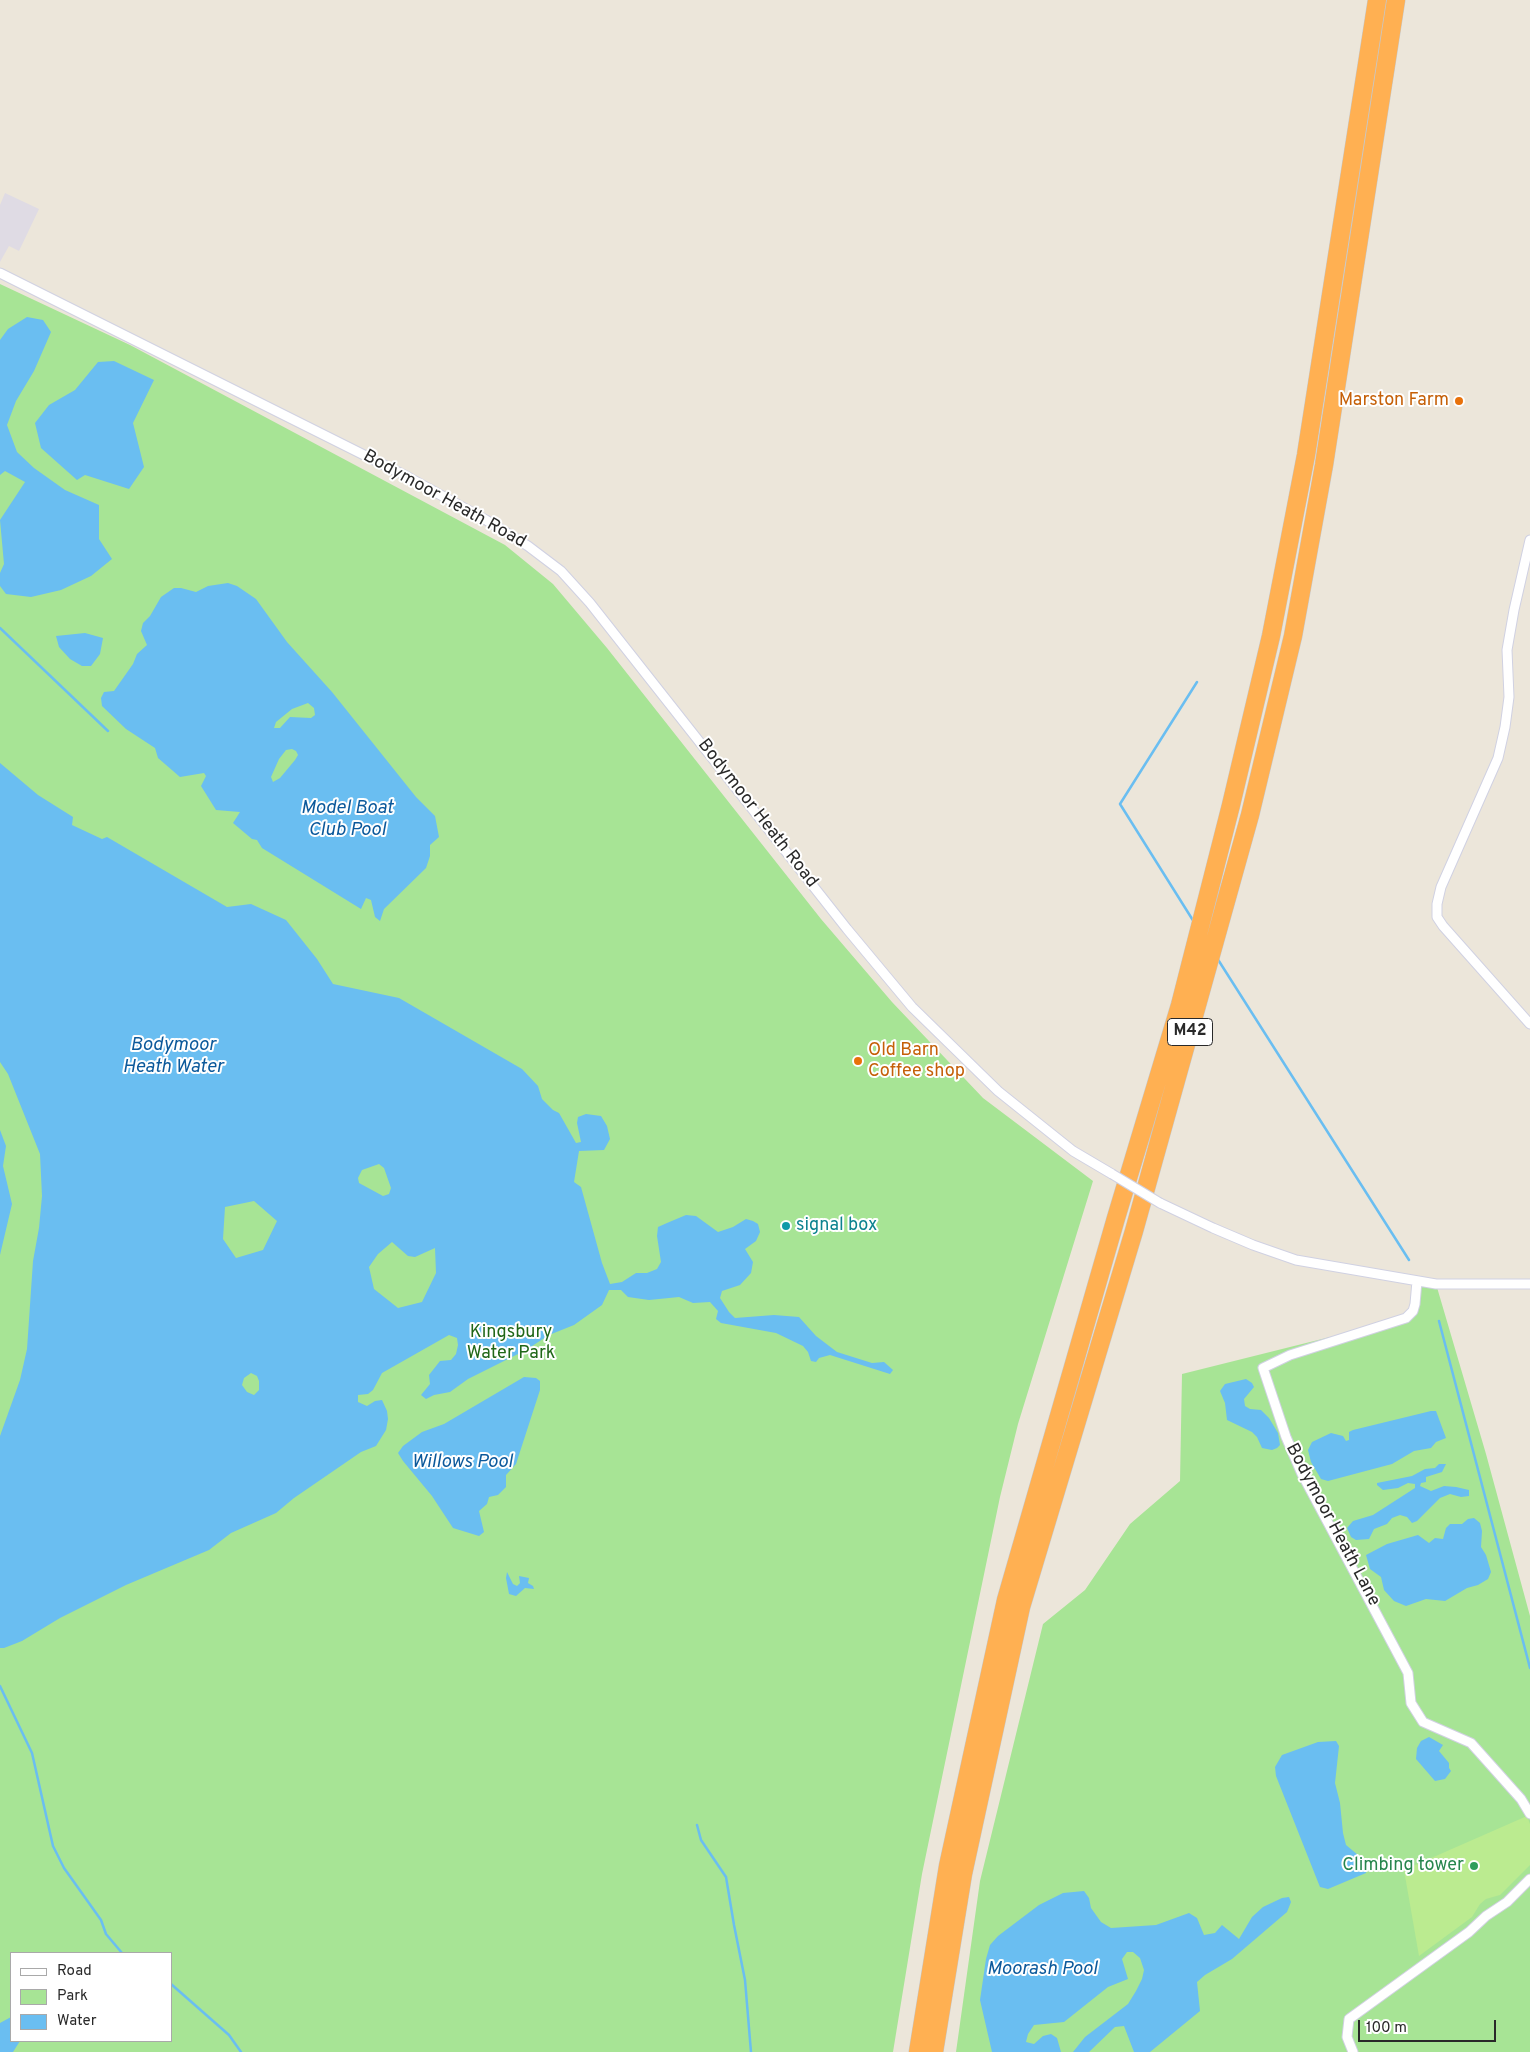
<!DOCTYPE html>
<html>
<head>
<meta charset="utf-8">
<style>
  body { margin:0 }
  #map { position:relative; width:1530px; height:2052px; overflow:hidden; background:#ece6da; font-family:Overpass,sans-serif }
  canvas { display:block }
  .legend { position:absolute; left:10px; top:1952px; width:162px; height:90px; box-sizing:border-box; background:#fff; border:1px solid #a9a9a9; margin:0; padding:6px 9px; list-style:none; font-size:15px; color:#292929 }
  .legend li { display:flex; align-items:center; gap:10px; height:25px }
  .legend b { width:25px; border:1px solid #a9a9a9 }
  .scale { position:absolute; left:1358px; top:2020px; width:138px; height:22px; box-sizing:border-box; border:2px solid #292929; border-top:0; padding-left:6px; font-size:15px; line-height:18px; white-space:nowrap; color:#292929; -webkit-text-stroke:4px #fff; paint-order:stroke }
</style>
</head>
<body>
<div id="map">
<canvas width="1530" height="2052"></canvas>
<ul class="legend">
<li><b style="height:6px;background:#fff"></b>Road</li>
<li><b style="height:14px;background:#a7e495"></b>Park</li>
<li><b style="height:14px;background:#6abef1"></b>Water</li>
</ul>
<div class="scale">100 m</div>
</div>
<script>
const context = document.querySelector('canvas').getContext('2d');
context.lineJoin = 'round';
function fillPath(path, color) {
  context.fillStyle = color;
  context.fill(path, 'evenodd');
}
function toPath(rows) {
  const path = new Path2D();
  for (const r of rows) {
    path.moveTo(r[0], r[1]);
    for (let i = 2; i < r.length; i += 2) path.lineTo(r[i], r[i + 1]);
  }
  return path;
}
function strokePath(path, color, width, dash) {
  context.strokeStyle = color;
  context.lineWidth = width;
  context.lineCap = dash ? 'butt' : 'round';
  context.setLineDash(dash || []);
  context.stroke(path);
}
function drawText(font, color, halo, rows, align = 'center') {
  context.font = font + ' Overpass,sans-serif';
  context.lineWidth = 4;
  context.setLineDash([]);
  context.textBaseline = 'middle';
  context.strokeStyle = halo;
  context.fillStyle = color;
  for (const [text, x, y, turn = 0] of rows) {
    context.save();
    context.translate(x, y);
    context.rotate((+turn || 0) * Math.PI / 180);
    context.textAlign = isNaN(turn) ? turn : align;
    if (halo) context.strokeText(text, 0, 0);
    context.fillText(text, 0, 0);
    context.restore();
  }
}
const industrial = toPath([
  [5,193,39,209,19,251,9,246,0,262,0,205]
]);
const green = toPath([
  [0,284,130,345,505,545,553,584,607,648,821,919,892,1002,983,1098,1093,1181,1018,1424,1000,1497,922,1874,893,2052,0,2052],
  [11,1953,171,1953,171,2041,11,2041],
  [1417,1281,1436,1284,1486,1454,1530,1616,1530,2052,956,2052,980,1881,1043,1624,1085,1590,1130,1524,1180,1481,1182,1374,1406,1318,1413,1311]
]);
const pitch = toPath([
  [1527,1816,1530,1824,1530,1865,1500,1895,1486,1899,1480,1904,1472,1917,1419,1956,1404,1870]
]);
const water = toPath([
  [27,317,43,320,51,332,34,371,16,401,7,425,17,452,34,468,65,490,99,505,99,539,112,559,91,576,61,590,31,597,6,594,0,586,0,573,4,564,0,520,25,482,5,471,0,475,0,340,8,329],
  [114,361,154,380,133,423,144,467,129,489,85,475,77,480,41,448,35,423,49,405,75,390,98,362],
  [228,583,237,586,256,599,287,642,332,692,416,797,435,816,439,837,430,845,430,856,426,868,384,909,380,921,375,917,371,900,366,898,361,909,262,848,257,840,252,839,233,823,240,812,216,810,201,786,206,776,204,773,180,777,158,758,155,748,126,729,102,706,101,698,104,692,114,691,133,664,137,654,147,645,141,631,143,623,150,616,161,597,174,588,181,588,196,592,208,586],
  [308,703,314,708,315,715,311,718,290,717,280,728,274,728,276,722,292,709],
  [292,749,296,751,298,755,295,760,280,778,273,782,271,777,279,759,286,750],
  [85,633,103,638,100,654,91,666,82,666,70,659,59,647,56,636],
  [0,763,38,795,73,817,72,825,102,839,107,837,227,907,251,904,286,920,317,959,333,984,399,998,522,1069,538,1086,542,1099,553,1110,559,1113,576,1143,581,1142,577,1123,578,1117,586,1114,601,1116,607,1126,610,1139,604,1150,579,1151,574,1182,581,1187,602,1263,610,1284,622,1282,636,1273,647,1273,657,1269,661,1262,657,1236,658,1227,667,1223,686,1215,696,1216,718,1232,733,1227,746,1219,753,1221,758,1224,760,1232,756,1241,745,1249,753,1262,751,1273,740,1285,722,1291,720,1298,729,1312,735,1318,774,1315,799,1317,816,1336,837,1352,872,1363,884,1362,893,1370,890,1374,830,1355,819,1358,816,1362,811,1361,808,1352,803,1346,776,1333,721,1323,716,1319,718,1311,710,1302,693,1303,679,1297,649,1300,628,1297,621,1290,609,1290,602,1305,574,1325,549,1335,526,1350,468,1379,450,1392,434,1395,426,1399,421,1395,430,1384,429,1375,440,1361,451,1360,456,1354,458,1345,457,1338,449,1335,382,1373,373,1390,368,1394,358,1395,358,1402,367,1406,375,1401,382,1400,387,1411,388,1419,386,1430,376,1446,361,1452,294,1498,276,1513,231,1533,209,1550,126,1585,60,1618,22,1641,4,1648,0,1648,0,1436,20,1380,27,1349,33,1261,39,1228,42,1196,40,1154,8,1074,0,1062],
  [379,1164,384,1168,391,1188,389,1194,383,1196,359,1183,358,1178,362,1170],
  [254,1201,277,1221,263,1250,236,1258,223,1239,225,1207],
  [392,1242,408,1256,415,1257,435,1248,436,1273,422,1302,398,1308,374,1289,369,1267,378,1254],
  [251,1373,257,1376,259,1381,259,1390,254,1395,247,1392,242,1385,244,1378],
  [0,1130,6,1146,3,1166,12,1204,0,1255],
  [524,1377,536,1378,540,1381,540,1390,516,1464,506,1475,506,1487,498,1495,489,1497,487,1504,479,1511,484,1532,479,1536,453,1528,432,1496,403,1461,398,1453,403,1446,422,1432,444,1424],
  [1246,1379,1252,1383,1254,1387,1244,1399,1245,1406,1250,1409,1261,1410,1269,1418,1278,1433,1280,1445,1277,1448,1272,1450,1262,1448,1257,1437,1252,1432,1227,1420,1225,1403,1220,1391,1225,1384],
  [1431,1411,1436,1411,1446,1438,1436,1442,1431,1448,1414,1451,1392,1464,1328,1481,1321,1479,1311,1462,1308,1450,1312,1442,1331,1433,1343,1436,1346,1441,1349,1440,1349,1432,1353,1430],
  [1439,1464,1446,1464,1442,1472,1426,1477,1426,1482,1421,1483,1420,1486,1431,1491,1444,1486,1456,1487,1469,1490,1469,1496,1461,1497,1450,1494,1440,1498,1417,1521,1412,1523,1407,1517,1400,1515,1392,1518,1387,1524,1374,1529,1369,1539,1356,1540,1351,1537,1347,1528,1353,1521,1373,1515,1415,1488,1415,1484,1408,1483,1398,1488,1383,1490,1377,1485,1377,1483,1412,1476,1425,1469,1435,1468],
  [1474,1518,1480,1523,1482,1531,1481,1547,1486,1555,1491,1572,1488,1579,1478,1585,1467,1588,1445,1601,1426,1599,1406,1606,1394,1601,1384,1590,1381,1577,1370,1569,1366,1555,1387,1544,1418,1535,1429,1543,1435,1538,1443,1539,1446,1528,1450,1524,1462,1524,1468,1519],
  [507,1572,513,1584,517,1586,520,1583,519,1576,529,1578,528,1583,533,1586,534,1589,525,1588,516,1596,509,1594,506,1578],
  [1429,1737,1443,1745,1439,1751,1449,1763,1449,1768,1451,1771,1445,1779,1435,1781,1416,1759,1417,1748,1421,1741],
  [1336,1741,1339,1746,1335,1783,1340,1803,1343,1833,1346,1845,1364,1860,1367,1866,1366,1873,1328,1889,1320,1887,1316,1877,1276,1776,1275,1767,1282,1755,1318,1742],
  [1084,1891,1089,1898,1091,1908,1101,1922,1111,1928,1156,1925,1189,1913,1197,1918,1204,1935,1215,1933,1222,1925,1239,1939,1252,1917,1263,1907,1282,1898,1289,1897,1291,1902,1287,1912,1232,1959,1205,1975,1197,1982,1200,2011,1150,2052,1134,2052,1124,2026,1115,2027,1089,2052,1073,2052,1085,2037,1128,2004,1136,1991,1142,1979,1144,1970,1140,1958,1133,1952,1127,1952,1122,1959,1128,1979,1108,1987,1064,2022,1034,2025,1028,2034,1026,2042,1034,2044,1043,2036,1051,2034,1057,2038,1061,2052,992,2052,980,2000,986,1959,990,1945,998,1936,1039,1905,1063,1893],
  [11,2017,11,2041,20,2041,13,2052,0,2052,0,2023]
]);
const stream = toPath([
  [0,628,108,731],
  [1194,922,1120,804,1197,682],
  [1217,958,1409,1260],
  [1439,1321,1530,1668],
  [0,1686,32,1753,53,1846,64,1868,101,1920,106,1934,122,1953],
  [697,1825,701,1840,726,1877,734,1925,745,1980,751,2052],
  [171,1984,229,2035,241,2052]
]);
const minor = toPath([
  [0,273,408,477,486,520,528,546,561,571,590,603,847,929,912,1007,998,1091,1073,1151,1112,1174],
  [1530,540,1514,610,1507,650,1509,697,1505,727,1498,758,1441,887,1437,904,1437,917,1443,926,1530,1024],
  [1160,1203,1213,1228,1253,1245,1296,1260,1436,1284,1530,1284],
  [1417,1281,1415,1304,1413,1311,1406,1318,1290,1355,1263,1368,1286,1437,1302,1474,1408,1673,1411,1703,1423,1722,1471,1743,1521,1799,1530,1814],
  [1353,2052,1347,2037,1349,2019,1469,1932,1486,1916,1507,1902,1530,1879]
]);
const motorway = toPath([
  [918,2052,948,1866,1006,1600,1116,1218,1180,1005,1231,805,1271,636,1306,455,1377,0],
  [934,2052,963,1874,1021,1607,1134,1231,1250,815,1293,636,1324,465,1396,0]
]);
const minorBridge = toPath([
  [1112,1174,1160,1203]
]);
const markers = [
  [1459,401,5,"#e8710a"],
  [858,1061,5,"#e8710a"],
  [786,1226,5,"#0f9aa8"],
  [1474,1866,5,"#2e9e5b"]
];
const shields = [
  [1190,1032,45]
];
const shieldNames = [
  ["M42",1190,1032]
];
const foodNames = [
  ["Marston Farm",1449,401],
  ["Old Barn",868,1051,"left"],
  ["Coffee shop",868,1072,"left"]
];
const streetNames = [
  ["Bodymoor Heath Road",444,500,29],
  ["Bodymoor Heath Road",757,814,52],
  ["Bodymoor Heath Lane",1332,1525,62]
];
const cultureNames = [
  ["signal box",796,1226]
];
const parkNames = [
  ["Kingsbury",511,1333],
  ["Water Park",511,1354]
];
const leisureNames = [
  ["Climbing tower",1464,1866]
];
const waterNames = [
  ["Model Boat",347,809],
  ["Club Pool",347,831],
  ["Bodymoor",173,1046],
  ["Heath Water",173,1068],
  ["Willows Pool",462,1463],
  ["Moorash Pool",1042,1970]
];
fillPath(industrial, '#dfdbe4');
fillPath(green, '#a7e495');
fillPath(pitch, '#bbeb90');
fillPath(water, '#6abef1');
strokePath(stream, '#6abef1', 2.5);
strokePath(minor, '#d0d1e2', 11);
strokePath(motorway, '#c7c7c7', 19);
strokePath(minor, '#fff', 9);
strokePath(motorway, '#ffb052', 18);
strokePath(minorBridge, '#d0d1e2', 11, []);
strokePath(minorBridge, '#fff', 9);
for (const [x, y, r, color] of markers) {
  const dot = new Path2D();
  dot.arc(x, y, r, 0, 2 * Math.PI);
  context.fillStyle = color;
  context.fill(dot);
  strokePath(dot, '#fff', 2);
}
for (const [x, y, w] of shields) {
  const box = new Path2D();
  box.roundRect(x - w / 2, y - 13.5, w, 27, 4);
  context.fillStyle = '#fff';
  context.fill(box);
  strokePath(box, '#292929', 1);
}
drawText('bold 16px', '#292929', null, shieldNames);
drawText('18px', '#c56008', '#fff', foodNames, 'right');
drawText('18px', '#292929', '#fff', streetNames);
drawText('18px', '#0d838f', '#fff', cultureNames, 'left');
drawText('18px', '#206718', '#fff', parkNames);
drawText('18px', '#27864d', '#fff', leisureNames, 'right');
drawText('italic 19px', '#0b599b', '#fff', waterNames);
</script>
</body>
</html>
